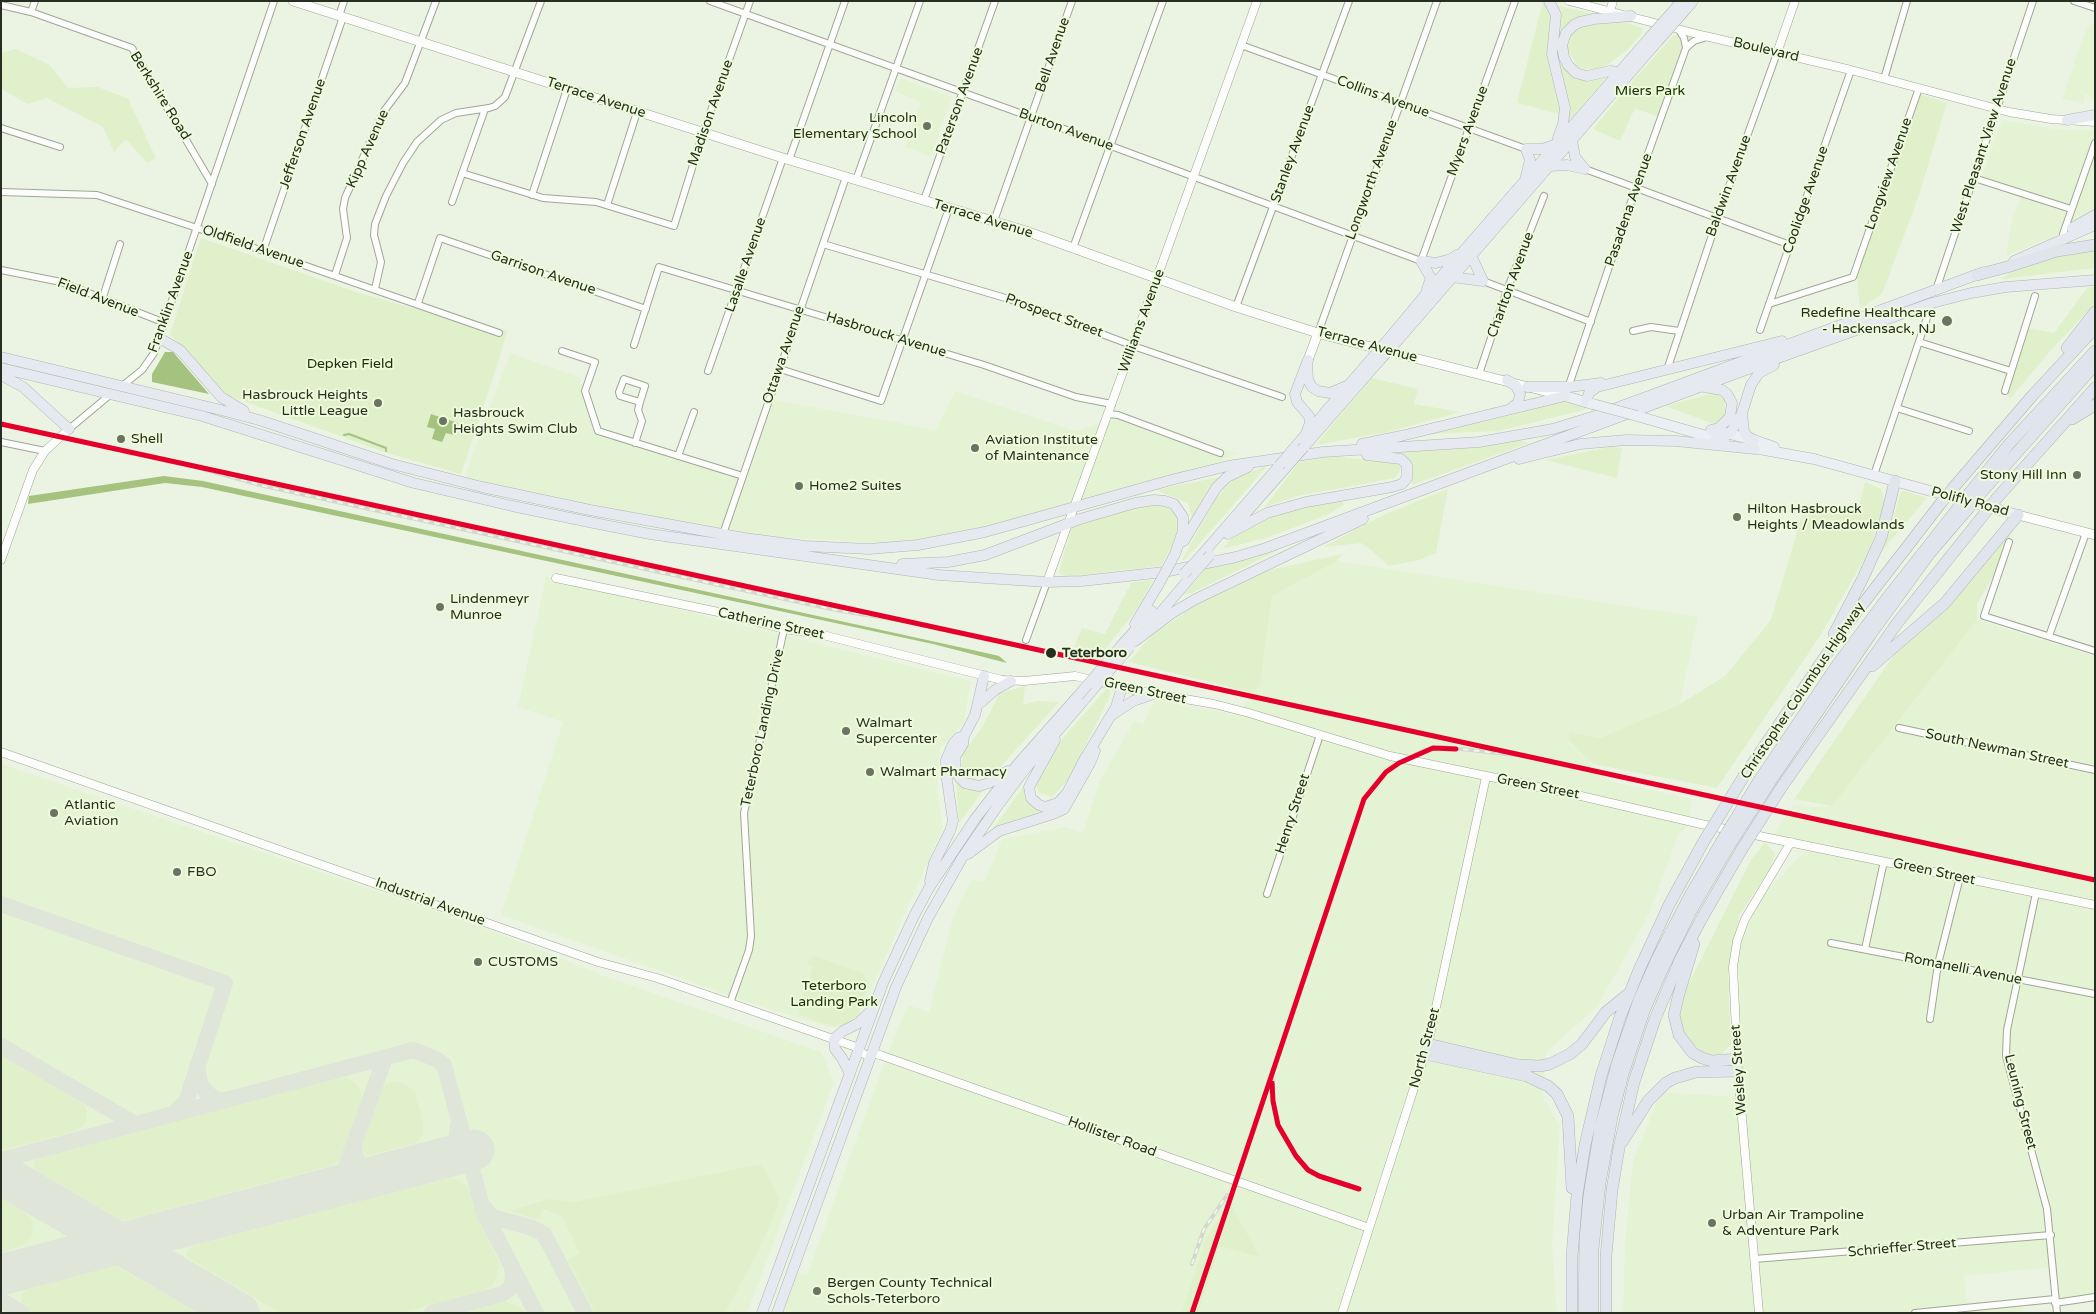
<!DOCTYPE html>
<html>
<head>
<meta charset="utf-8">
<style>
  body { margin:0 }
  #map { position:relative; width:2096px; height:1314px; overflow:hidden; background:#ebf4e2; font-family:"Varela Round",sans-serif }
  canvas { display:block }
  .frame { position:absolute; inset:0; border:2px solid #272d20; pointer-events:none }
</style>
</head>
<body>
<div id="map">
<canvas width="2096" height="1314"></canvas>
<div class="frame"></div>
</div>
<script>
const context = document.querySelector('canvas').getContext('2d');
context.lineJoin = 'round';
function fillPath(path, color) {
  context.fillStyle = color;
  context.fill(path, 'evenodd');
}
function toPath(rows) {
  const path = new Path2D();
  for (const r of rows) {
    path.moveTo(r[0], r[1]);
    for (let i = 2; i < r.length; i += 2) path.lineTo(r[i], r[i + 1]);
  }
  return path;
}
function strokePath(path, color, width, dash) {
  context.strokeStyle = color;
  context.lineWidth = width;
  context.lineCap = dash ? 'butt' : 'round';
  context.setLineDash(dash || []);
  context.stroke(path);
}
function drawText(font, color, halo, rows, align = 'center') {
  context.font = font + ' "Varela Round",sans-serif';
  context.lineWidth = 4;
  context.setLineDash([]);
  context.textBaseline = 'middle';
  context.strokeStyle = halo;
  context.fillStyle = color;
  for (const [text, x, y, turn = 0] of rows) {
    context.save();
    context.translate(x, y);
    context.rotate((+turn || 0) * Math.PI / 180);
    context.textAlign = isNaN(turn) ? turn : align;
    if (halo) context.strokeText(text, 0, 0);
    context.fillText(text, 0, 0);
    context.restore();
  }
}
const built = toPath([
  [2095,21,2095,99,2085,94,2083,104,2062,99,2086,29],
  [900,78,952,97,931,156,905,147,921,103,895,91],
  [2002,120,2055,129,2095,130,2095,212,2083,221,2051,238,2006,256,2012,219,2021,196,1980,181],
  [510,353,580,377,598,431,743,475,770,399,936,430,955,391,1075,431,1118,418,1236,453,1203,471,918,545,723,534,462,483],
  [1337,561,1698,617,1680,704,1600,738,1569,733,1568,741,1610,781,1691,799,1690,824,1678,836,1648,916,1597,1007,1546,1052,1543,1097,1560,1126,1552,1245,1557,1313,783,1313,798,1272,807,1275,891,1045,908,1005,929,1012,954,914,971,880,985,881,1002,839,1065,827,1083,833,1100,780,1134,721,1143,724,1155,700,1237,715,1260,685,1272,596],
  [546,577,971,681,964,722,940,749,937,789,943,828,857,1021,839,1028,830,1027,756,1005,501,915,563,722,518,707],
  [1977,620,2095,656,2095,1299,2059,1302,2055,1267,1964,1276,1968,1309,2023,1305,2024,1313,1623,1313,1625,1242,1633,1161,1661,1092,1738,1097,1736,1062,1739,994,1737,952,1759,900,1806,850,1774,834,1785,817,1822,816,1790,809,1794,804,1809,807,1832,806],
  [1,764,439,912,508,937,602,975,821,1052,834,1082,747,1313,1,1313]
]);
const green = toPath([
  [1543,1,1550,10,1553,19,1563,115,1517,103],
  [1558,6,1595,14,1579,17,1566,26,1558,41,1559,57,1594,79,1606,78,1569,121,1569,103,1556,56,1556,39,1561,22],
  [1623,21,1643,29,1640,36,1627,50,1606,66,1593,70,1579,68,1567,49,1570,35,1577,28,1593,23],
  [1693,33,1661,118,1635,108,1620,141,1593,129,1630,84,1674,35],
  [16,49,50,65,68,88,98,87,128,99,156,158,147,163,126,139,114,152,103,127,47,98,28,104,1,89,1,53],
  [1920,94,1947,103,1919,195,1882,294,1860,309,1856,268],
  [201,238,359,293,423,311,427,303,507,331,497,366,461,474,384,452,224,394,170,334],
  [2095,249,2095,268,2001,279,2016,269,2067,252],
  [2088,287,2095,287,2095,304,2050,351,2010,399,2006,392,2027,328,2054,333],
  [1371,378,1418,389,1414,404,1460,412,1388,432,1316,445],
  [1718,392,1725,400,1726,414,1714,424,1665,406],
  [1562,400,1588,409,1498,431,1427,434,1516,414],
  [1518,440,1529,443,1412,485,1413,463,1402,451,1449,449],
  [1610,447,1622,448,1617,478,1545,460],
  [1331,456,1396,463,1401,469,1395,478,1297,496,1265,507,1299,462],
  [1268,465,1185,560,1182,560,1216,498,1233,480],
  [1219,477,1209,488,1192,518,1188,503,1156,490],
  [1865,482,1881,489,1885,503,1869,551,1820,636,1717,788,1593,764,1568,740,1569,732,1600,738,1680,704,1725,676,1771,620,1805,505,1858,510],
  [1448,489,1436,553,1419,560,1389,566,1370,549,1361,543,1323,547,1381,516],
  [1902,490,1927,498,1882,551],
  [1342,499,1344,505,1327,515,1269,537,1222,549,1237,533,1274,513],
  [1155,505,1166,507,1174,512,1178,521,1178,531,1175,541,1161,566,1082,575,1064,576,1059,572,1071,530,1076,525,1140,506],
  [2012,531,1999,566,1977,604,1977,620,1832,806,1794,799,1899,648,1953,601],
  [1281,549,1192,593,1184,594,1208,566],
  [1342,554,1337,561,1272,596,1260,685,1254,693,1129,662,1152,635,1206,598,1266,571],
  [1153,579,1139,607,1101,654,1074,647,1082,628,1105,634,1131,583],
  [1025,686,1023,705,1037,701,1059,702,994,774,973,779,961,769,963,754,983,726,1000,693],
  [1108,687,1111,694,1068,780,1052,797,1038,792,1035,783,1063,738],
  [1030,777,1026,793,1051,811,993,829],
  [956,780,971,790,984,789,959,823],
  [1765,842,1775,853,1771,867,1739,916,1728,975,1731,1044,1721,1055,1706,1054,1687,1039,1679,1019,1683,995,1751,860],
  [814,956,862,973,869,984,857,1016,851,1022,843,1025,833,1026,801,1016,797,1003,801,1003,813,966,808,964,809,960],
  [1,1055,84,1103,87,1112,85,1124,75,1131,7,1149,1,1148],
  [339,1078,347,1078,355,1083,360,1090,362,1099,344,1154,338,1162,330,1166,123,1221,37,1171,33,1164,35,1159,41,1156],
  [394,1081,406,1085,415,1092,423,1122,423,1133,419,1140,413,1144,367,1156,362,1146,383,1087,386,1084],
  [761,1164,777,1193,779,1199,778,1207,756,1255,725,1313,596,1313,568,1260,580,1253,562,1216,543,1209,539,1220,510,1211,549,1199,574,1202],
  [446,1178,456,1179,468,1187,480,1224,499,1262,497,1274,492,1286,480,1292,400,1313,281,1313,187,1257,187,1251,192,1246],
  [1,1198,24,1211,31,1219,33,1225,31,1238,23,1245,1,1253],
  [1230,1203,1260,1257,1219,1246,1198,1313,1182,1313,1206,1238],
  [116,1266,198,1313,35,1313,24,1307,22,1303,21,1295,28,1289],
  [504,1302,516,1305,527,1313,463,1313]
]);
const water = toPath([
  [165,352,173,352,209,394,152,382,152,374],
  [431,414,458,423,454,435,446,433,442,442,432,439,435,429,427,427],
  [164,476,203,481,986,653,999,656,1007,663,933,644,202,487,165,483,28,504,29,496]
]);
const stream = toPath([
  [344,435,349,434,386,448,386,451]
]);
const taxiway = toPath([
  [1,904,225,983,186,1102,173,1114],
  [1,1046,135,1124],
  [197,1066,200,1083,205,1091,215,1099,225,1100],
  [354,1145,355,1155,360,1164,369,1171,386,1174],
  [1,1160,413,1050,436,1059,444,1065,484,1213,536,1313],
  [437,1160,450,1150,456,1142,458,1125],
  [9,1179,4,1170,5,1163,11,1157],
  [318,1192,334,1182,344,1172,385,1058],
  [483,1206,492,1217,533,1228,544,1234,585,1313],
  [1,1300,22,1313],
  [432,1313,502,1294,509,1289,513,1282,512,1268]
]);
const runway = toPath([
  [1,1174,239,1313],
  [1,1275,474,1150]
]);
const minor = toPath([
  [710,1,1111,146,1421,261,1515,1],
  [2074,1,2095,8],
  [1,5,31,12,132,48,212,184],
  [31,12,35,1],
  [339,16,344,1],
  [1679,30,1684,38,1686,48],
  [1241,45,1526,149],
  [1884,79,1907,1],
  [1,128,60,147],
  [789,160,845,1],
  [1585,169,1790,245],
  [462,173,543,198,596,202,674,226,703,133,750,1],
  [1974,178,2071,209],
  [856,180,920,1],
  [1,192,97,195,197,228,499,333],
  [532,195,567,89],
  [924,200,995,1],
  [452,202,485,109],
  [607,205,637,112],
  [994,221,1072,1],
  [2063,234,2095,143],
  [823,244,1012,300,1139,348,1282,397],
  [1073,248,1163,1],
  [263,251,343,17],
  [1,270,61,282,165,323],
  [335,275,347,238,343,209,345,198,384,111,405,83,436,1],
  [1483,281,1591,322],
  [375,289,381,262,374,235,375,224,386,196,403,163,417,142,441,120,456,113,489,108,495,106,505,97,541,1],
  [1936,290,2033,1],
  [102,300,120,244],
  [418,303,440,238,646,309],
  [1769,304,1853,277,1919,88],
  [1236,307,1349,1],
  [1760,330,1851,70],
  [1633,331,1651,327,1679,331],
  [1318,333,1437,1],
  [1919,342,2011,371],
  [634,345,659,267,984,365,1076,397,1112,404],
  [562,351,595,362,585,391,598,431,743,476],
  [780,369,881,401,949,208],
  [1667,370,1718,217,1777,53],
  [708,371,783,158],
  [1479,374,1507,290,1544,196],
  [122,386,142,370,154,353,274,1],
  [1568,388,1636,187,1686,48,1694,41,1707,37],
  [2005,391,2035,296],
  [1897,408,1969,431],
  [1108,414,1118,415,1220,453],
  [69,429,111,394],
  [1,442,45,451],
  [635,443,642,421,638,410,640,402,645,386,624,379,619,392,620,396,640,402],
  [678,456,694,412],
  [1874,475,1932,303],
  [723,534,846,177],
  [2009,542,1984,616,2095,651],
  [2049,636,2086,533],
  [1026,640,1047,582],
  [1899,728,2095,770],
  [2036,893,2007,1030,2006,1056,2047,1209,2057,1313],
  [1267,894,1320,735],
  [1831,943,2095,994],
  [1865,949,1884,861],
  [730,1003,749,950,751,936,744,813,784,629],
  [1930,1019,1938,964,1960,877],
  [1754,1259,2051,1235],
  [2055,1303,2095,1297],
  [1915,1313,2055,1299]
]);
const tertiary = toPath([
  [1569,1,1705,36,1851,70,2009,112,2051,119,2095,122],
  [1610,11,1613,1],
  [1777,53,1795,1],
  [1,560,33,470,45,451,69,429],
  [556,578,723,613,784,629,819,634,1002,680,1024,681,1075,676,1133,690,1214,704,1249,713,1390,756,1568,793,1701,824,2095,905],
  [1047,582,1257,1],
  [1,752,598,962,657,978,730,1003,859,1048,862,1053,868,1056,872,1053,880,1055,1369,1228],
  [1342,1313,1428,1044,1486,777],
  [1759,1313,1738,1072,1733,967,1737,941,1745,919,1791,842]
]);
const secondary = toPath([
  [293,1,783,158,1026,231,1236,307,1324,335,1564,396],
  [1308,360,1318,333],
  [2018,515,2095,535]
]);
const primary = toPath([
  [1565,396,1592,404],
  [1637,416,1724,441],
  [1721,432,1754,440,1774,447],
  [1748,447,1814,459,2018,515]
]);
const trunk = toPath([
  [1549,1,1556,15,1552,54,1565,108,1563,124,1558,138],
  [1687,8,1693,1],
  [1619,72,1610,71,1587,76,1576,73,1568,65,1564,57,1562,45,1566,33,1574,25,1580,22,1594,19,1631,16],
  [2067,120,2095,115],
  [1572,140,1575,157,1584,168],
  [1526,149,1542,149,1554,145],
  [1550,166,1567,165,1585,169],
  [1526,176,1530,160,1526,149],
  [2072,228,2095,215],
  [1471,255,1483,281],
  [1421,261,1436,263,1451,259,1457,255],
  [1421,261,1431,278,1427,289],
  [2014,261,2095,225],
  [1452,277,1483,281],
  [1391,336,1425,295,1649,38],
  [159,338,180,350,221,397,244,411],
  [1399,339,1658,41],
  [1,357,221,410,259,420,392,464,482,487,590,510,744,538,805,546,869,549,918,545,985,532,1171,480,1228,466,1323,452,1479,442,1553,429,1595,416,1984,272],
  [1307,364,1308,380,1312,387,1318,391,1330,393,1346,386],
  [1,368,202,416,414,483,512,506,594,523,650,534,939,575,1047,582,1082,581,1164,572,1236,557,1266,548,1775,359,1932,303,1971,293,2006,287,2095,280],
  [1,375,23,387,69,429],
  [1507,380,1516,386,1520,394,1518,403,1510,409],
  [1527,387,1569,387,1601,383],
  [1704,387,1722,390,1727,394,1732,403,1730,417,1719,428,1711,430],
  [1586,402,1589,393,1597,387,1782,341],
  [1307,431,1310,423,1309,416,1297,402,1295,394,1308,360],
  [1716,438,1722,438,1731,432,1741,415],
  [1754,440,1747,436,1744,431,1742,413,1751,385,1759,373,1774,365],
  [1362,444,1401,436,1565,396],
  [1304,447,1380,360],
  [1294,448,1372,358],
  [1519,459,1580,444,1626,440,1676,441,1755,449],
  [1238,522,1289,464],
  [1228,534,1267,513,1306,502,1392,487,1402,484,1407,478,1407,465,1401,459,1367,455],
  [1184,541,1216,488,1227,477,1248,467],
  [1199,558,1279,466],
  [902,564,948,562,985,555,1080,519,1135,503,1154,500,1165,501,1174,504,1183,517,1183,531,1175,554],
  [1135,624,1160,582],
  [1149,626,1195,572],
  [1135,641,1172,613,1196,599,1363,519],
  [1121,646,1152,611],
  [984,676,975,715,964,736,963,744,955,757,955,770,959,777,965,783,979,786,989,783,1008,771],
  [978,705,995,690,1011,681],
  [1112,715,1133,701,1153,694],
  [1055,740,1029,787,1031,798,1039,805,1045,807,1058,803,1067,793,1084,760,1116,707,1122,687],
  [968,854,999,831,1053,814,1064,809,1090,763,1095,751],
  [930,881,934,863,950,831,953,821,946,773,946,760,953,744,958,738,964,736],
  [850,1074,842,1058,835,1049,834,1039,843,1031,857,1024,871,1011],
  [762,1313,883,983,914,916,929,888,975,819,1017,765,1078,696],
  [777,1313,896,987,928,918,962,858,999,804,1026,768,1096,686]
]);
const motorway = toPath([
  [1977,275,2007,267,2057,251,2095,245],
  [2067,348,2095,312],
  [2072,419,2095,405],
  [1954,487,2032,396,2095,328],
  [1971,491,2009,444,2095,351],
  [1980,494,2095,365],
  [1997,498,2095,388],
  [1834,634,1863,578,1881,538,1895,481],
  [1872,666,1945,603,2018,515],
  [1744,776,1845,627,1941,503],
  [1760,779,1837,665,1884,602,1958,508],
  [1770,782,1871,634,1930,553,1967,510],
  [1783,785,1898,622,1989,508],
  [1694,944,1678,997,1674,1015,1679,1035,1693,1053,1702,1058,1712,1061,1737,1059],
  [1428,1044,1518,1065,1540,1066,1550,1064,1570,1054,1582,1044,1606,1012,1627,995],
  [1425,1054,1527,1076,1548,1086,1557,1094,1568,1116,1572,1188],
  [1622,1142,1648,1101,1666,1083,1675,1078,1696,1072,1738,1071],
  [1572,1313,1572,1256,1577,1195,1585,1145,1601,1076,1620,1017,1639,970,1669,905,1704,841],
  [1584,1313,1585,1240,1589,1196,1600,1129,1617,1064,1639,1000,1657,959,1688,899,1720,844],
  [1593,1313,1593,1249,1600,1183,1612,1117,1623,1074,1644,1011,1662,970,1691,911,1729,846],
  [1606,1313,1606,1256,1612,1190,1619,1148,1634,1082,1655,1019,1681,958,1702,918,1742,849]
]);
const rail = toPath([
  [188,465,264,486,719,585,841,611,904,621],
  [1273,1080,1273,1101,1278,1125,1296,1156,1308,1170,1319,1176,1359,1189],
  [1192,1264,1204,1229,1227,1195],
  [1192,1313,1364,799,1386,772,1399,763,1425,750,1442,747,1526,756]
]);
const primaryBridge = toPath([
  [1593,404,1637,416]
]);
const trunkBridge = toPath([
  [1649,38,1681,2],
  [1658,41,1687,8],
  [1372,358,1391,336],
  [1380,360,1399,339],
  [1289,464,1304,447],
  [1279,466,1294,448],
  [1196,571,1210,555],
  [1184,574,1199,558],
  [1160,582,1175,554],
  [1096,686,1130,647],
  [1078,696,1121,646]
]);
const motorwayBridge = toPath([
  [1941,503,1954,487],
  [1958,508,1971,491],
  [1989,508,1997,498],
  [1967,510,1980,494],
  [1704,841,1744,776],
  [1720,844,1760,779],
  [1729,846,1770,782],
  [1742,849,1783,785]
]);
const rail1 = toPath([
  [1,424,2095,880],
  [1272,1083,1273,1101,1278,1125,1296,1156,1308,1170,1319,1176,1359,1189],
  [1192,1313,1364,799,1386,772,1399,763,1433,748,1456,749]
]);
const markers = [
  [927,126,5,"#6c7364"],
  [1947,321,6,"#6c7364"],
  [378,403,5,"#6c7364"],
  [443,421,5,"#6c7364"],
  [121,439,5,"#6c7364"],
  [975,448,5,"#6c7364"],
  [2077,475,5,"#6c7364"],
  [799,486,5,"#6c7364"],
  [1737,517,5,"#6c7364"],
  [440,607,5,"#6c7364"],
  [1051,653,6,"#272d20"],
  [846,731,5,"#6c7364"],
  [870,772,5,"#6c7364"],
  [54,813,5,"#6c7364"],
  [177,872,5,"#6c7364"],
  [478,962,5,"#6c7364"],
  [1712,1223,5,"#6c7364"],
  [817,1291,5,"#6c7364"]
];
const streetNames = [
  ["Boulevard",1766,50,13],
  ["Bell Avenue",1053,55,-71],
  ["Berkshire Road",160,96,58],
  ["Collins Avenue",1383,97,20],
  ["Terrace Avenue",596,98,18],
  ["Paterson Avenue",960,101,-70],
  ["Madison Avenue",711,113,-71],
  ["Burton Avenue",1066,130,20],
  ["Myers Avenue",1468,131,-70],
  ["Jefferson Avenue",303,134,-71],
  ["West Pleasant View Avenue",1984,146,-72],
  ["Kipp Avenue",368,149,-66],
  ["Stanley Avenue",1293,154,-70],
  ["Longview Avenue",1889,174,-71],
  ["Longworth Avenue",1372,180,-70],
  ["Baldwin Avenue",1729,186,-70],
  ["Coolidge Avenue",1806,200,-71],
  ["Pasadena Avenue",1629,210,-71],
  ["Terrace Avenue",983,219,17],
  ["Oldfield Avenue",253,247,19],
  ["Lasalle Avenue",746,265,-71],
  ["Garrison Avenue",543,273,19],
  ["Charlton Avenue",1511,285,-70],
  ["Field Avenue",98,298,21],
  ["Franklin Avenue",171,302,-70],
  ["Prospect Street",1054,316,20],
  ["Williams Avenue",1142,321,-70],
  ["Hasbrouck Avenue",886,335,17],
  ["Terrace Avenue",1367,345,15],
  ["Ottawa Avenue",784,355,-71],
  ["Polifly Road",1970,502,15],
  ["Catherine Street",771,624,12],
  ["Green Street",1145,691,12],
  ["Christopher Columbus Highway",1803,691,-56],
  ["Teterboro Landing Drive",763,728,-78],
  ["South Newman Street",1997,749,12],
  ["Green Street",1538,787,11],
  ["Henry Street",1293,814,-72],
  ["Green Street",1934,872,12],
  ["Industrial Avenue",430,902,20],
  ["Romanelli Avenue",1963,969,11],
  ["North Street",1425,1048,-75],
  ["Wesley Street",1739,1070,-94],
  ["Leuning Street",2020,1102,76],
  ["Hollister Road",1112,1137,20],
  ["Schrieffer Street",1902,1248,-5]
];
const parkNames = [
  ["Miers Park",1650,91],
  ["Depken Field",350,364],
  ["Teterboro",834,986],
  ["Landing Park",834,1002]
];
const poiNames = [
  ["Lincoln",917,118,"right"],
  ["Elementary School",917,134,"right"],
  ["Redefine Healthcare",1936,313,"right"],
  ["- Hackensack, NJ",1936,329,"right"],
  ["Hasbrouck Heights",368,395,"right"],
  ["Little League",368,411,"right"],
  ["Hasbrouck",453,413],
  ["Heights Swim Club",453,429],
  ["Shell",131,439],
  ["Aviation Institute",985,440],
  ["of Maintenance",985,456],
  ["Stony Hill Inn",2067,475,"right"],
  ["Home2 Suites",809,486],
  ["Hilton Hasbrouck",1747,509],
  ["Heights / Meadowlands",1747,525],
  ["Lindenmeyr",450,599],
  ["Munroe",450,615],
  ["Walmart",856,723],
  ["Supercenter",856,739],
  ["Walmart Pharmacy",880,772],
  ["Atlantic",64,805],
  ["Aviation",64,821],
  ["FBO",187,872],
  ["CUSTOMS",488,962],
  ["Urban Air Trampoline",1722,1215],
  ["& Adventure Park",1722,1231],
  ["Bergen County Technical",827,1283],
  ["Schols-Teterboro",827,1299]
];
const stopNames = [
  ["Teterboro",1062,653]
];
fillPath(built, '#e5f3d5');
fillPath(green, '#dff0cb');
fillPath(water, '#a5c27f');
strokePath(stream, '#a5c27f', 2);
strokePath(taxiway, '#e0e5da', 16);
strokePath(runway, '#e0e5da', 41);
strokePath(minor, '#9fa698', 8);
strokePath(tertiary, '#9fa698', 9);
strokePath(secondary, '#9fa698', 10);
strokePath(primary, '#aeb6b8', 11);
strokePath(trunk, '#aeb6b8', 11);
strokePath(motorway, '#aeb6b8', 12);
strokePath(minor, '#fcfdfb', 6);
strokePath(tertiary, '#fcfdfb', 8);
strokePath(secondary, '#fcfdfb', 9);
strokePath(primary, '#ebeef2', 10);
strokePath(trunk, '#e6e9ef', 10);
strokePath(motorway, '#e0e4ec', 11);
strokePath(rail, '#d4d6d1', 4);
strokePath(rail, '#ecfcda', 2, [5.5]);
strokePath(primaryBridge, '#aeb6b8', 11, []);
strokePath(trunkBridge, '#aeb6b8', 11, []);
strokePath(motorwayBridge, '#aeb6b8', 12, []);
strokePath(primaryBridge, '#ebeef2', 10);
strokePath(trunkBridge, '#e6e9ef', 10);
strokePath(motorwayBridge, '#e0e4ec', 11);
strokePath(rail1, '#e4002b', 5);
for (const [x, y, r, color] of markers) {
  const dot = new Path2D();
  dot.arc(x, y, r, 0, 2 * Math.PI);
  context.fillStyle = color;
  context.fill(dot);
  strokePath(dot, '#ecfcda', 2);
}
drawText('14px', '#272d20', '#ecfcda', streetNames);
drawText('14px', '#202f0a', '#ecfcda', parkNames);
drawText('14px', '#272d20', '#ecfcda', poiNames, 'left');
drawText('bold 14px', '#272d20', '#ecfcda', stopNames, 'left');
</script>
</body>
</html>
